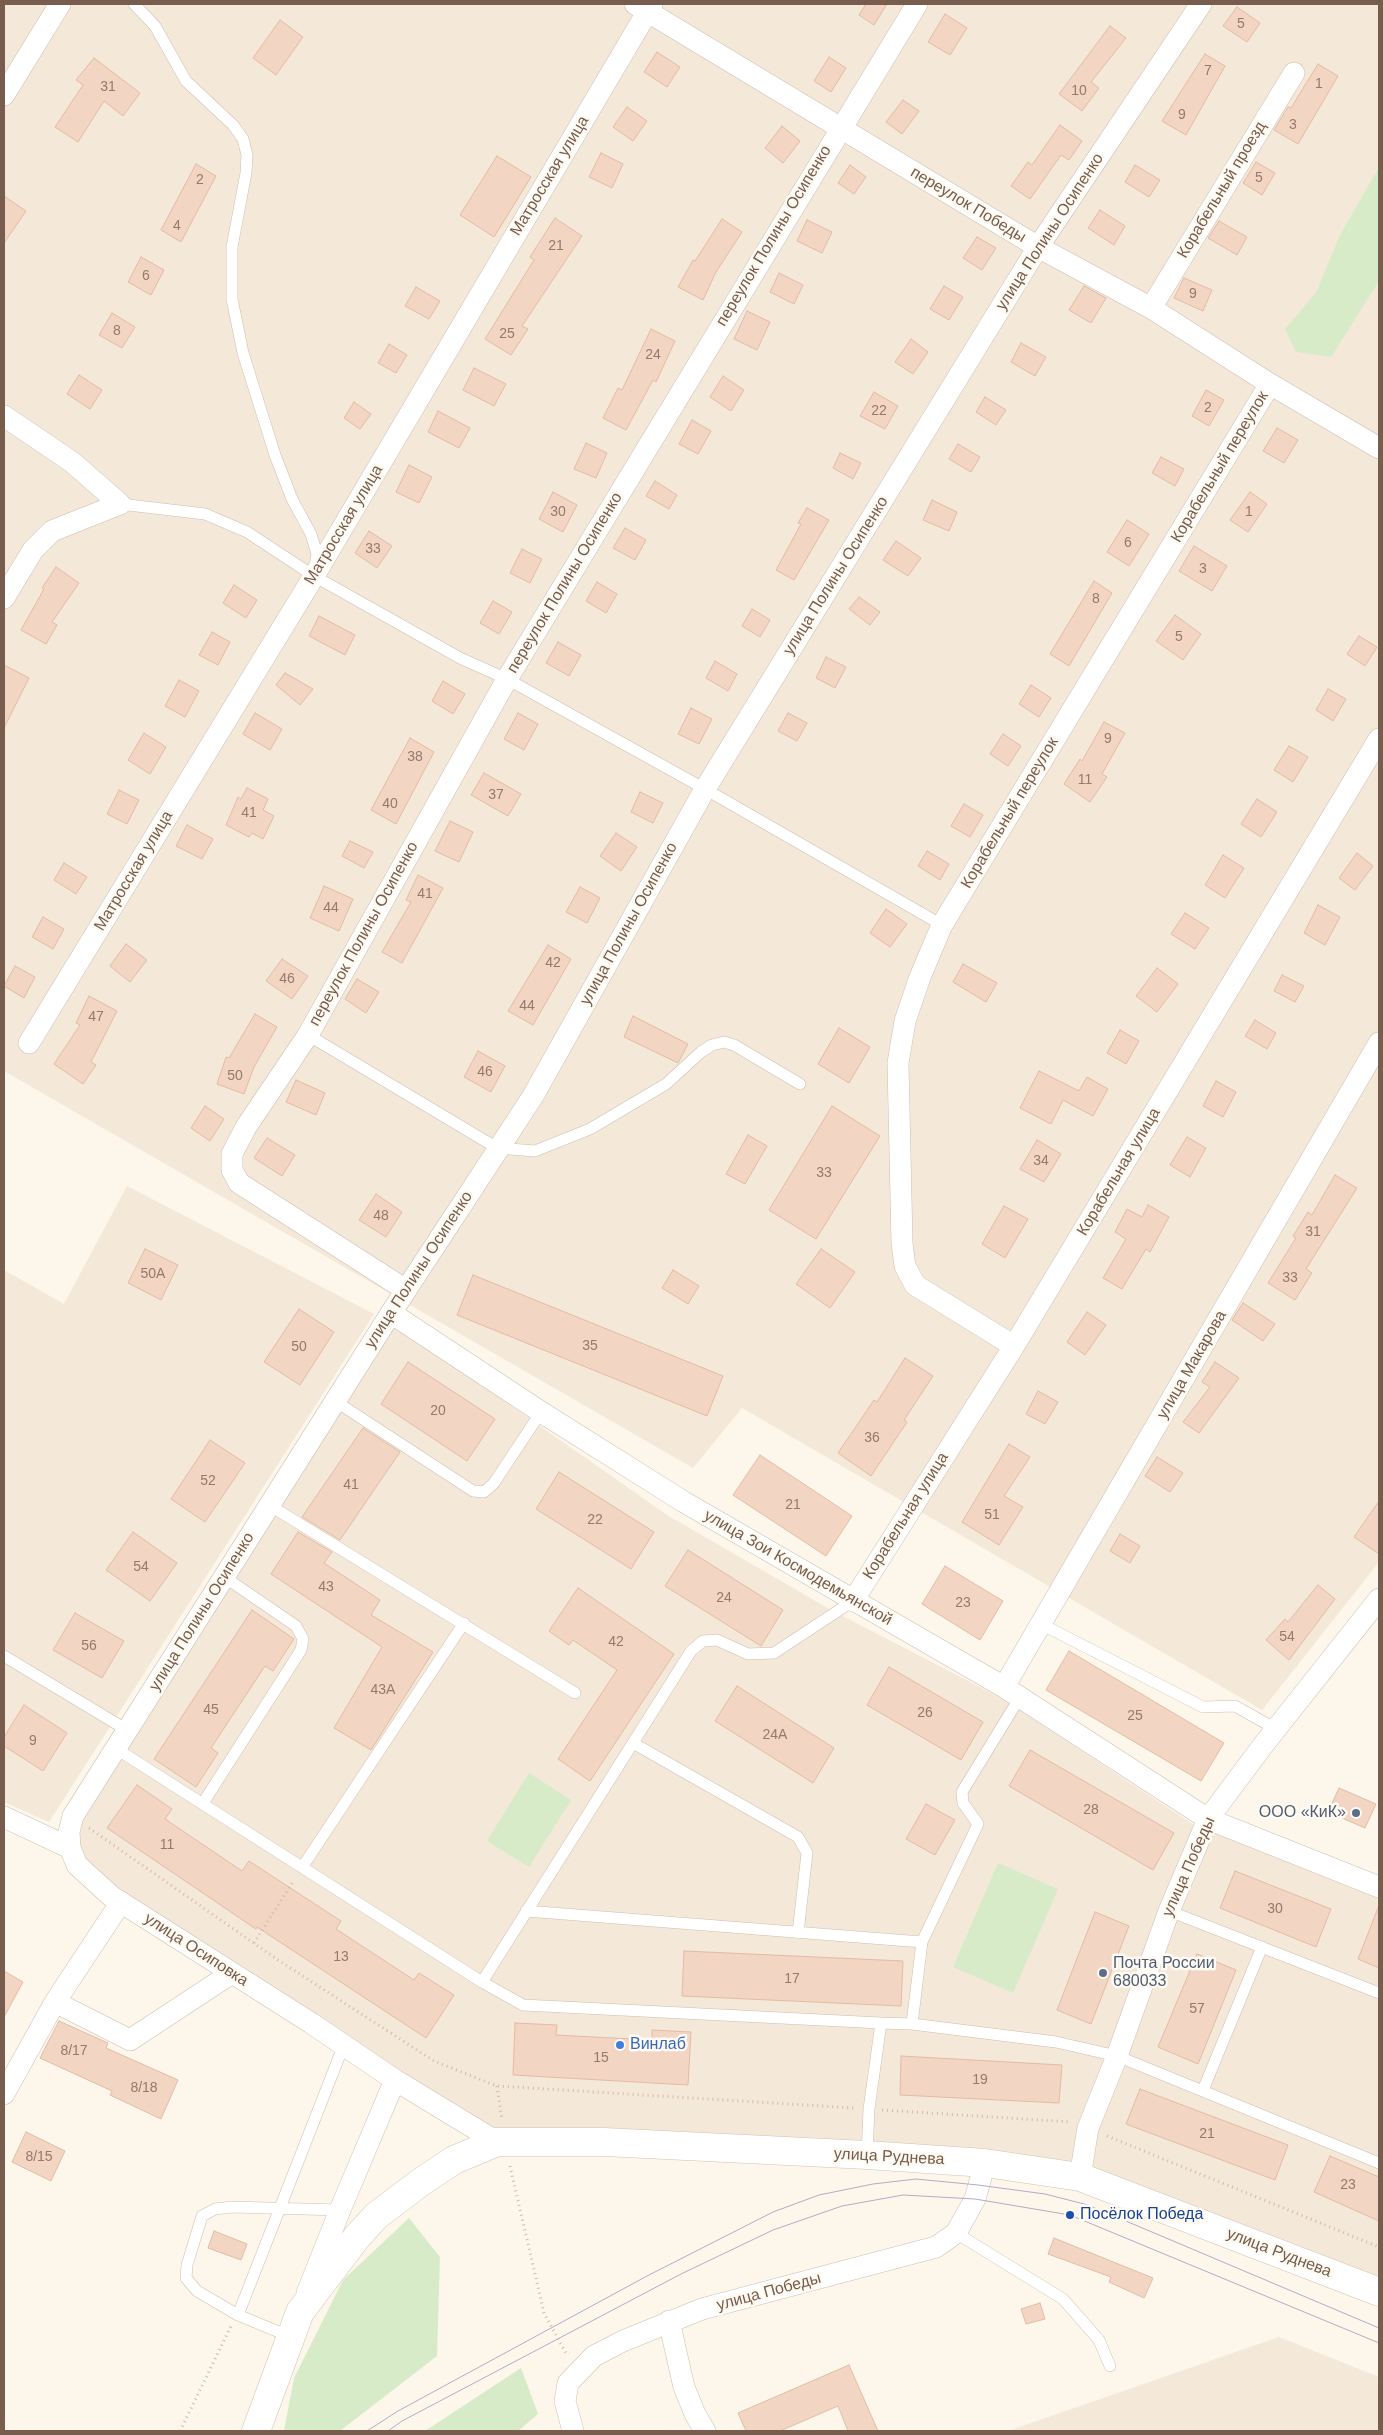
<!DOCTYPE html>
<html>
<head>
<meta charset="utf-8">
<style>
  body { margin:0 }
  #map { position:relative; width:1383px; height:2435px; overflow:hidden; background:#fcf6eb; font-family:Helvetica,sans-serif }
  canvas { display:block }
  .frame { position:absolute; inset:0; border:5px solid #785c4d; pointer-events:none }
</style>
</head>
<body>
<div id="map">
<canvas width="1383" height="2435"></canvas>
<div class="frame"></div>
</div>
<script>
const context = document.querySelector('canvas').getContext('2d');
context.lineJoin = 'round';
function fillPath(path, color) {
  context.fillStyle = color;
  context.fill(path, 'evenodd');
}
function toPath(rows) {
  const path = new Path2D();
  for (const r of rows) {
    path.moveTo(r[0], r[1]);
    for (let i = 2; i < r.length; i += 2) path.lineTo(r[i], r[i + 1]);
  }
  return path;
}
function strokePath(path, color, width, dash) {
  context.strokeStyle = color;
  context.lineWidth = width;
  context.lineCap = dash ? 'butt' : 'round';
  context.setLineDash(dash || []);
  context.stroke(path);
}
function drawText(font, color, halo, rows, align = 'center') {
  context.font = font + ' Helvetica,sans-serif';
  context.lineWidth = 5;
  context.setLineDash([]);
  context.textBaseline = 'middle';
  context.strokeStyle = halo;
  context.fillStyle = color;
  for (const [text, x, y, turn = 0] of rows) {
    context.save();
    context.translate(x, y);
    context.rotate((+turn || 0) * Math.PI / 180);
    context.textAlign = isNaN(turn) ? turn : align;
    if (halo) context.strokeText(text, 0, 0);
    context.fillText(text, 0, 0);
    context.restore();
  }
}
const residential = toPath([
  [4,4,1379,4,1379,1562,1262,1710,742,1408,693,1468,4,1071],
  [127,1186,374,1314,49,1822,4,1802,4,1270,64,1304],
  [393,1323,667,1515,831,1610,1003,1699,1194,1825,1379,1899,1379,2279,1069,2163,982,2149,491,2133,117,1892,70,1842],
  [1279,2337,1379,2377,1379,2431,1008,2431]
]);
const green = toPath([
  [1379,167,1379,281,1331,357,1296,352,1285,329,1316,293,1340,235],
  [529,1773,571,1800,529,1867,487,1841],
  [998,1863,1058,1889,1013,1993,953,1967],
  [409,2218,440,2257,437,2356,340,2431,284,2431,294,2378,343,2280],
  [521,2368,538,2414,518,2431,425,2431]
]);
const building = toPath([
  [866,4,887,4,874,25,859,15,866,4],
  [1237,7,1260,23,1247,42,1223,26,1237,7],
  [945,14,967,28,950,55,928,42,945,14],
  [280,20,303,37,276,75,253,58,280,20],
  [1110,26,1126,38,1091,82,1099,88,1082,111,1059,94,1110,26],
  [657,52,680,67,667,87,644,72,657,52],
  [1205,54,1225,66,1186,135,1162,121,1205,54],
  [829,57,846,68,831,92,814,81,829,57],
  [94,58,140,93,123,116,104,101,78,142,55,127,83,85,76,80,94,58],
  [1318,64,1338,76,1298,144,1274,130,1288,107,1291,108,1318,64],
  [903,100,919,111,902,134,886,122,903,100],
  [627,107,647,121,633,141,613,127,627,107],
  [1060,125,1082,141,1069,160,1061,155,1030,199,1011,186,1028,162,1032,165,1060,125],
  [782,126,800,141,783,163,765,148,782,126],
  [601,153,623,164,612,188,589,177,601,153],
  [497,156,531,177,494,237,460,215,497,156],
  [1256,162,1275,173,1262,195,1243,183,1256,162],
  [196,164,216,176,181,242,161,230,196,164],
  [850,165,866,177,854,194,838,183,850,165],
  [1135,165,1160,180,1149,197,1125,182,1135,165],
  [4,196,26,211,4,243,4,196],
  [1100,210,1125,226,1114,245,1088,228,1100,210],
  [555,218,582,236,522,326,528,329,511,355,485,339,534,260,530,257,555,218],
  [722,219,742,232,716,272,703,300,678,287,693,260,695,261,722,219],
  [807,220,832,232,822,253,797,241,807,220],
  [1219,221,1247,237,1237,255,1208,238,1219,221],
  [977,237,996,248,982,270,963,258,977,237],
  [141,257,164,270,151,295,128,282,141,257],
  [779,273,803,285,794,304,770,292,779,273],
  [1184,278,1212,290,1203,311,1174,298,1184,278],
  [944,286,963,297,949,320,930,309,944,286],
  [1084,286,1106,298,1091,323,1069,310,1084,286],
  [416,287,440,301,429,319,405,306,416,287],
  [747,311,770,322,757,350,734,339,747,311],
  [112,313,135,327,122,348,99,335,112,313],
  [651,329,675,341,656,382,653,380,626,430,603,418,618,388,622,390,651,329],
  [911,339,928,352,913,374,895,362,911,339],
  [1021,343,1046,357,1035,376,1011,362,1021,343],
  [389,344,407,355,396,373,378,363,389,344],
  [474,368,506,384,494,406,463,390,474,368],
  [79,375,102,390,90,409,67,394,79,375],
  [723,376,744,390,731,411,710,397,723,376],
  [1206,390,1224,400,1209,426,1192,416,1206,390],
  [874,392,898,406,885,429,860,416,874,392],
  [985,397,1006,410,996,425,976,412,985,397],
  [354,402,371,414,360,429,344,418,354,402],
  [438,411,470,428,459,448,428,432,438,411],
  [692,420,711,431,698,454,679,444,692,420],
  [1277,428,1298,440,1284,463,1263,451,1277,428],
  [586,443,607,453,596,478,574,469,586,443],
  [958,444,980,457,971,472,949,459,958,444],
  [840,453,861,463,853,479,833,468,840,453],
  [1161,457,1184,469,1175,486,1152,473,1161,457],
  [409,465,432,477,419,503,396,492,409,465],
  [655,481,677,495,669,509,646,496,655,481],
  [553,492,577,505,563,532,539,519,553,492],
  [1250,492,1267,504,1248,532,1230,520,1250,492],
  [932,500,957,512,949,531,923,520,932,500],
  [807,508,829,520,794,580,776,570,801,524,798,523,807,508],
  [1127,520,1149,534,1129,566,1107,552,1127,520],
  [625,528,646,540,635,560,613,548,625,528],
  [369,531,392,546,377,568,355,553,369,531],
  [896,541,921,558,908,576,883,560,896,541],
  [1194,546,1227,566,1212,591,1179,571,1194,546],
  [522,549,542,559,530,583,510,573,522,549],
  [56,567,79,583,52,622,57,625,46,644,21,630,44,589,42,588,56,567],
  [1094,581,1112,593,1069,666,1050,654,1094,581],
  [597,582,617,594,606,613,586,601,597,582],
  [234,585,257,600,246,618,223,603,234,585],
  [859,597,880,612,870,625,849,609,859,597],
  [493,601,512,612,499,634,480,623,493,601],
  [752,609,770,620,760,637,742,626,752,609],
  [1175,615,1201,634,1183,660,1156,641,1175,615],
  [319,616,355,635,345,655,309,636,319,616],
  [212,632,230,642,218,665,199,655,212,632],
  [1359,636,1377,647,1365,666,1347,654,1359,636],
  [558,642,581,655,569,676,546,663,558,642],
  [826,657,846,667,835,688,816,678,826,657],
  [715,661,737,674,728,691,706,678,715,661],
  [4,665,29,678,4,728,4,665],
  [285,673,313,689,300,705,276,685,285,673],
  [179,680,199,691,185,717,165,706,179,680],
  [443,681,465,694,453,714,432,701,443,681],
  [1031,685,1051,698,1039,717,1019,704,1031,685],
  [1328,689,1346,699,1333,721,1316,710,1328,689],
  [691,708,712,719,699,744,678,734,691,708],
  [255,713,282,729,270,750,243,734,255,713],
  [518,713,538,724,524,750,504,739,518,713],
  [788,713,807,723,797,741,778,731,788,713],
  [1104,722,1125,733,1102,774,1107,777,1090,802,1064,784,1080,759,1082,761,1104,722],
  [144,733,166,747,150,774,128,760,144,733],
  [1003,734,1021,746,1008,766,990,754,1003,734],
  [410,738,434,752,396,824,371,810,410,738],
  [1289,746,1308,757,1293,782,1274,770,1289,746],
  [484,773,521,794,508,816,471,795,484,773],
  [247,788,268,799,263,810,274,816,263,839,252,833,249,837,226,825,238,797,241,799,247,788],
  [119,790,139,800,127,824,107,814,119,790],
  [640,792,663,803,653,823,631,812,640,792],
  [1257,799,1277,812,1261,837,1241,824,1257,799],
  [964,804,983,815,970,837,951,826,964,804],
  [450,821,473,832,459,862,435,851,450,821],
  [187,825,213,839,202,859,176,846,187,825],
  [616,833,637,847,621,871,600,856,616,833],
  [350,841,373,852,364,868,342,856,350,841],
  [927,851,949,864,940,880,918,866,927,851],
  [1357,853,1373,866,1355,890,1339,878,1357,853],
  [1223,855,1244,868,1225,898,1205,885,1223,855],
  [64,863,87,877,76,894,54,880,64,863],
  [418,875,443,888,402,963,382,952,411,902,406,900,418,875],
  [324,886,353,899,339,931,310,918,324,886],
  [580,887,600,898,587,923,566,912,580,887],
  [1318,905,1340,917,1325,945,1304,933,1318,905],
  [886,909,907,924,890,947,870,933,886,909],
  [1185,913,1209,928,1195,949,1171,934,1185,913],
  [43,917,64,929,53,949,32,937,43,917],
  [126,944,147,960,130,982,110,966,126,944],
  [548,945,571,959,533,1025,508,1011,548,945],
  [282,959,308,976,292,999,266,981,282,959],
  [963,964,997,983,986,1002,953,982,963,964],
  [15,966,35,977,24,998,4,986,15,966],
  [1157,968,1178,984,1157,1012,1136,996,1157,968],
  [1282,975,1304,986,1295,1002,1274,991,1282,975],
  [357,979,379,992,366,1013,345,999,357,979],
  [89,996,117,1011,91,1062,96,1065,83,1084,54,1064,80,1025,76,1023,89,996],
  [255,1014,277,1027,254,1067,244,1094,217,1084,226,1057,229,1058,255,1014],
  [633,1016,688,1044,678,1063,624,1037,633,1016],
  [1255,1020,1276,1033,1267,1049,1245,1036,1255,1020],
  [839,1028,870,1047,849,1083,818,1064,839,1028],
  [1120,1030,1139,1041,1126,1064,1107,1053,1120,1030],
  [478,1051,505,1066,491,1092,464,1077,478,1051],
  [1039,1071,1079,1091,1087,1077,1108,1089,1093,1116,1063,1100,1051,1124,1020,1108,1039,1071],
  [296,1080,325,1093,316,1115,286,1102,296,1080],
  [1216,1081,1236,1092,1223,1117,1203,1106,1216,1081],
  [205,1106,224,1119,210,1141,191,1128,205,1106],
  [832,1106,880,1136,816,1239,769,1210,832,1106],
  [748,1135,767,1146,745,1184,726,1174,748,1135],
  [1187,1137,1206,1148,1190,1177,1170,1165,1187,1137],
  [267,1138,295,1155,282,1176,254,1158,267,1138],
  [1037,1140,1061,1154,1044,1182,1020,1169,1037,1140],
  [1335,1175,1357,1188,1306,1269,1312,1273,1295,1300,1268,1283,1296,1238,1293,1236,1308,1212,1312,1215,1335,1175],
  [376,1194,402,1212,386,1237,359,1220,376,1194],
  [1148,1205,1169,1217,1150,1252,1146,1249,1122,1289,1103,1278,1126,1239,1115,1232,1127,1209,1142,1217,1148,1205],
  [1004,1206,1028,1219,1005,1258,982,1244,1004,1206],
  [145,1249,178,1265,161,1300,128,1283,145,1249],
  [821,1249,855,1272,830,1308,796,1284,821,1249],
  [673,1270,699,1286,688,1304,662,1288,673,1270],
  [473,1275,723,1376,707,1416,457,1315,473,1275],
  [1243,1303,1275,1324,1263,1341,1232,1320,1243,1303],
  [299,1309,334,1332,300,1385,264,1362,299,1309],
  [1087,1312,1106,1325,1085,1355,1067,1342,1087,1312],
  [905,1358,933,1376,904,1420,907,1422,871,1476,838,1453,874,1400,877,1402,905,1358],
  [408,1362,495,1419,467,1461,381,1404,408,1362],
  [1215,1362,1239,1378,1199,1433,1183,1422,1210,1387,1202,1382,1215,1362],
  [1038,1391,1058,1402,1045,1424,1026,1414,1038,1391],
  [363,1428,400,1452,340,1540,302,1517,363,1428],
  [210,1440,245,1463,205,1522,171,1499,210,1440],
  [1009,1444,1030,1457,1004,1496,1023,1507,999,1545,962,1522,1009,1444],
  [760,1455,852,1516,826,1556,733,1495,760,1455],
  [1157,1457,1183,1473,1170,1492,1145,1476,1157,1457],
  [559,1472,654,1532,631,1569,536,1509,559,1472],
  [1379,1501,1379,1554,1354,1537,1379,1501],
  [133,1532,177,1563,150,1601,106,1570,133,1532],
  [298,1532,332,1552,324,1563,380,1600,371,1615,433,1652,371,1750,334,1728,382,1647,271,1574,298,1532],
  [1120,1534,1140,1546,1130,1563,1110,1551,1120,1534],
  [688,1550,783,1610,761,1646,665,1586,688,1550],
  [945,1566,1003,1601,980,1640,922,1604,945,1566],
  [1318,1585,1335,1599,1289,1660,1266,1640,1285,1619,1288,1622,1318,1585],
  [578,1588,674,1654,590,1781,558,1759,617,1670,573,1640,569,1645,549,1631,578,1588],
  [252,1610,294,1639,273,1671,265,1666,211,1748,218,1753,196,1787,154,1759,252,1610],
  [75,1613,124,1641,102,1678,53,1650,75,1613],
  [1069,1651,1224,1743,1201,1781,1046,1690,1069,1651],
  [889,1667,983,1722,961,1760,867,1705,889,1667],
  [737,1686,834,1748,813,1783,715,1721,737,1686],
  [24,1705,67,1733,43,1771,4,1746,4,1737,24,1705],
  [1030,1750,1174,1833,1153,1870,1009,1786,1030,1750],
  [137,1785,172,1809,165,1819,242,1871,249,1861,341,1921,336,1929,414,1980,419,1973,454,1995,426,2038,257,1927,256,1929,107,1828,137,1785],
  [1339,1788,1376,1804,1365,1828,1328,1812,1339,1788],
  [926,1804,955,1820,935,1855,906,1839,926,1804],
  [1235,1871,1331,1909,1316,1947,1220,1908,1235,1871],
  [1378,1908,1379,1908,1379,1968,1358,1959,1378,1908],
  [1095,1912,1129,1926,1091,2024,1057,2010,1095,1912],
  [684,1951,903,1961,901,2006,682,1996,684,1951],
  [1197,1954,1236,1970,1198,2064,1158,2047,1197,1954],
  [4,1971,23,1982,4,2017,4,1971],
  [59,2021,108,2043,106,2048,178,2080,161,2119,110,2095,112,2091,40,2058,59,2021],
  [515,2023,557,2025,556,2035,652,2040,652,2030,691,2032,688,2085,513,2075,515,2023],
  [901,2056,1062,2065,1059,2103,900,2095,901,2056],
  [1140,2089,1288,2145,1275,2180,1126,2124,1140,2089],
  [26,2132,65,2151,51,2181,12,2162,26,2132],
  [1330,2156,1379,2177,1379,2221,1314,2192,1330,2156],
  [214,2231,247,2244,241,2260,208,2248,214,2231],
  [1054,2238,1153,2278,1144,2298,1109,2282,1111,2277,1048,2254,1054,2238],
  [1040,2303,1045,2319,1026,2324,1021,2309,1040,2303],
  [849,2365,878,2431,848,2431,838,2406,780,2431,746,2431,738,2413,849,2365]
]);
const path = toPath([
  [89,1828,278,1960,434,2061,497,2086,854,2108],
  [254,1943,294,1880],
  [497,2086,502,2120],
  [882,2110,1071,2122],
  [1107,2136,1379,2247],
  [510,2166,544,2313,567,2355],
  [180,2431,231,2326]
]);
const service = toPath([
  [134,4,155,26,186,81,233,125,243,139,247,155,246,173,232,247,232,299,243,353,275,455,292,499,311,534,317,554,314,576,460,658,507,679,705,789,942,925],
  [120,504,205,514,247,532,314,576],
  [308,1035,497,1148,535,1151,590,1129,666,1084,701,1052,712,1045,724,1042,734,1045,800,1084],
  [335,1401,473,1491,484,1492,494,1483,541,1412],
  [269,1505,575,1693],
  [1041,1624,1203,1707,1235,1706,1276,1729],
  [4,1656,127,1730],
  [633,1743,798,1837,807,1853,798,1933],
  [115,1748,482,1982,691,1651,703,1641,717,1640,748,1654,774,1653,853,1601],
  [203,1803,301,1650,303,1639,296,1626,223,1576],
  [303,1866,464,1623],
  [526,1911,922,1942],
  [1169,1911,1379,1993],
  [482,1982,523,2005,881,2023],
  [912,2024,1056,2042,1117,2056,1379,2163],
  [1203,2090,1262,1947],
  [867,2155,869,2109,881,2023,912,2024,922,1942,978,1824,963,1803,962,1792,1020,1697],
  [956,2233,1063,2299,1099,2340,1110,2366],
  [238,2315,343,2047],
  [291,2337,238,2315,197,2291,186,2278,187,2265,202,2216,215,2209,232,2207,340,2210]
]);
const minor = toPath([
  [635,4,1038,247,1151,308,1270,384,1379,448],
  [4,95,60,4],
  [1151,308,1294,73],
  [4,416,72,462,120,504,52,531,33,550,4,598],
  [29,1043,314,576,652,4],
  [406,1290,239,1183,232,1170,232,1154,246,1127,308,1035,507,679,917,4],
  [391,1313,541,1412,684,1502,1004,1687,1208,1819,1379,1887],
  [1014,1346,915,1285,905,1266,902,1243,898,1063,905,1021,920,977,942,925,1270,384],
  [853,1601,1014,1346,1379,739],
  [1004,1687,1379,1043],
  [4,1817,70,1848,77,1865,111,1896,311,2023,395,2080,497,2142],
  [70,1848,69,1832,73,1816,391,1313,533,1096,705,789,1038,247,1201,4],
  [55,2002,130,2040,232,1973],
  [4,2094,55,2002,121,1902],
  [1080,2177,1088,2128,1117,2056,1169,1911,1208,1819,1264,1744,1379,1599],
  [307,2293,340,2210,395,2080],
  [669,2321,684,2387,695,2414,705,2431],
  [573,2431,565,2401,568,2383,594,2356,623,2341,702,2309,936,2247,956,2233,975,2199,985,2163]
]);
const secondary = toPath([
  [256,2431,300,2312,357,2237,376,2216,421,2182,454,2160,497,2142,604,2142,867,2155,985,2163,1080,2177,1379,2292]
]);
const tram = toPath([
  [367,2431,398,2411,647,2276,773,2212,819,2195,873,2184,916,2179,978,2185,1045,2194,1088,2205,1379,2328],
  [388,2431,402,2421,681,2274,773,2230,842,2206,903,2195,975,2199,1070,2215,1379,2343]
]);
const markers = [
  [1356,1813,5,"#5c6f8a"],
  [1103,1973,5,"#5c6f8a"],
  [620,2045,5,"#3f7fe0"],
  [1070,2215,5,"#1a4fb4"]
];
const numberNames = [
  ["5",1241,24],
  ["7",1208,71],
  ["1",1319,84],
  ["31",108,87],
  ["10",1079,91],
  ["9",1182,115],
  ["3",1293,125],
  ["5",1259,178],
  ["2",200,180],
  ["4",177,226],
  ["21",556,246],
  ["6",146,276],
  ["9",1193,294],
  ["8",117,331],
  ["25",507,334],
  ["24",653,355],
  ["2",1208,408],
  ["22",879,411],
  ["30",558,512],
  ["1",1249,512],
  ["6",1128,543],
  ["33",373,549],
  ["3",1203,569],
  ["8",1096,599],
  ["5",1179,637],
  ["9",1108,739],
  ["38",415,757],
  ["11",1085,780],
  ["37",496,795],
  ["40",390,804],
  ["41",249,813],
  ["41",425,894],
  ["44",331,908],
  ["42",553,963],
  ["46",287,979],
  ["44",527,1006],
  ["47",96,1017],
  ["46",485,1072],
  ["50",235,1076],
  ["34",1041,1161],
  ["33",824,1173],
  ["48",381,1216],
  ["31",1313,1232],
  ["50А",153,1274],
  ["33",1290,1278],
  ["35",590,1346],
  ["50",299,1347],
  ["20",438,1411],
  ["36",872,1438],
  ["52",208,1481],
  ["41",351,1485],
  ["21",793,1505],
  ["51",992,1515],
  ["22",595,1520],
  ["54",141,1567],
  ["43",326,1587],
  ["24",724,1598],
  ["23",963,1603],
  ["54",1287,1637],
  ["42",616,1642],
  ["56",89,1646],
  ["43А",383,1690],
  ["45",211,1710],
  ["26",925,1713],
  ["25",1135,1716],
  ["24А",775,1735],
  ["9",33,1741],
  ["28",1091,1810],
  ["11",167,1845],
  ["30",1275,1909],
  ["13",341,1957],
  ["17",792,1979],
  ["57",1197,2009],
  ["8/17",74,2051],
  ["15",601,2058],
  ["19",980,2080],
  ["8/18",144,2088],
  ["21",1207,2134],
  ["8/15",39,2157],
  ["23",1348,2185]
];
const streetNames = [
  ["Матросская улица",550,176,-59],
  ["Корабельный проезд",1222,190,-59],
  ["переулок Победы",968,205,31],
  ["улица Полины Осипенко",1050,232,-57],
  ["переулок Полины Осипенко",774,236,-59],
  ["Корабельный переулок",1220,467,-59],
  ["Матросская улица",344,525,-59],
  ["улица Полины Осипенко",836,576,-58],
  ["переулок Полины Осипенко",565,583,-59],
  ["Корабельный переулок",1010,813,-59],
  ["Матросская улица",134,871,-59],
  ["улица Полины Осипенко",629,924,-61],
  ["переулок Полины Осипенко",364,934,-61],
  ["Корабельная улица",1119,1172,-59],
  ["улица Полины Осипенко",419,1270,-57],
  ["улица Макарова",1192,1365,-60],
  ["Корабельная улица",906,1516,-58],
  ["улица Зои Космодемьянской",798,1568,30],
  ["улица Полины Осипенко",202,1612,-58],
  ["улица Победы",1189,1867,-66],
  ["улица Осиповка",196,1950,33],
  ["улица Руднева",889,2157,3],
  ["улица Руднева",1279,2253,21],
  ["улица Победы",769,2292,-15]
];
const serviceNames = [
  ["ООО «КиК»",1346,1813],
  ["Почта России",1113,1964,"left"],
  ["680033",1113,1982,"left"]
];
const shopNames = [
  ["Винлаб",630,2045]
];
const transitNames = [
  ["Посёлок Победа",1080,2215]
];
fillPath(residential, '#f4e8d9');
fillPath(green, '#d7ebc9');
fillPath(building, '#f2d5c3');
strokePath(building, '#e4bba3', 1);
strokePath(service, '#cfbeb0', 12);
strokePath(minor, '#cfbeb0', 22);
strokePath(secondary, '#d5c0b0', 29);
strokePath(path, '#d7b8a5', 3, [1, 4]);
strokePath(service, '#fff', 11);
strokePath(minor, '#fff', 21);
strokePath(secondary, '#fff', 28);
strokePath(tram, '#b9a8c8', 1);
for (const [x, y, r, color] of markers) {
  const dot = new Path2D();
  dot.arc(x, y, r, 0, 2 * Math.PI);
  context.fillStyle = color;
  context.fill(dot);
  strokePath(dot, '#fffaf2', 2);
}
drawText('14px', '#967a6a', null, numberNames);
drawText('16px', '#785c4d', '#fffaf2', streetNames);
drawText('16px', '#4e5e75', '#fffaf2', serviceNames, 'right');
drawText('16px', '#366cbe', '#fffaf2', shopNames, 'left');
drawText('16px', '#164399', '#fffaf2', transitNames, 'left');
</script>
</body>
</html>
